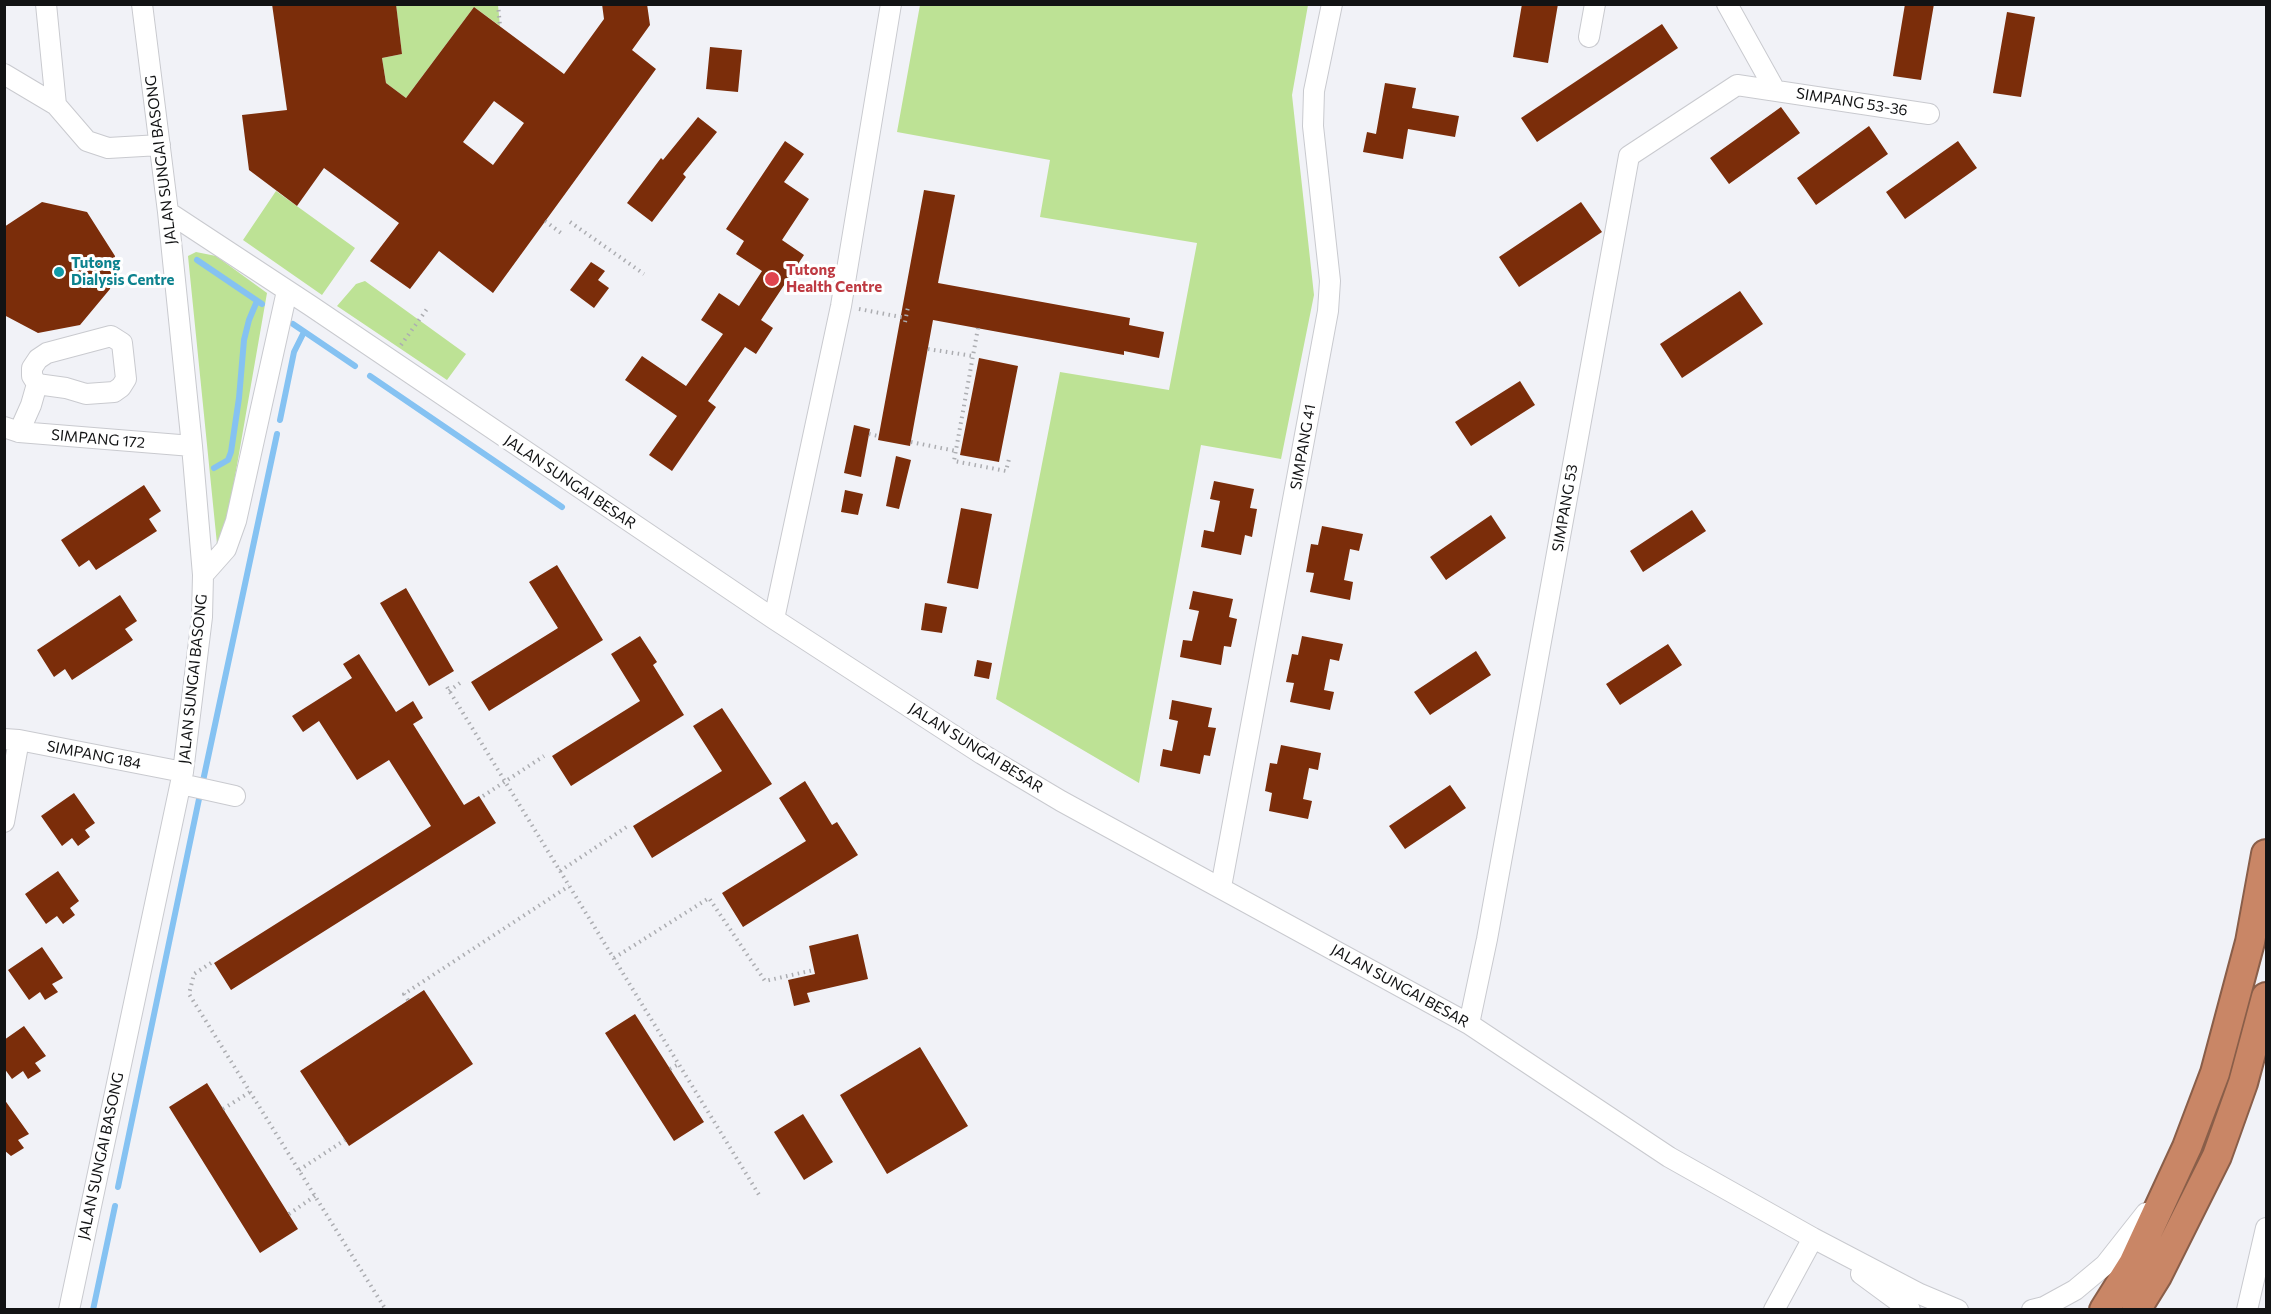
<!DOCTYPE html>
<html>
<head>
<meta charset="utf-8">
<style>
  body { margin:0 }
  #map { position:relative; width:2271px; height:1314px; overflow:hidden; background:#f1f2f7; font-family:Commissioner,sans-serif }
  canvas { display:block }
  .frame { position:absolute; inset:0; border:6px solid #121314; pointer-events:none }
</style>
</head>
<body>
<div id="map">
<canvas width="2271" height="1314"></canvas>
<div class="frame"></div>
</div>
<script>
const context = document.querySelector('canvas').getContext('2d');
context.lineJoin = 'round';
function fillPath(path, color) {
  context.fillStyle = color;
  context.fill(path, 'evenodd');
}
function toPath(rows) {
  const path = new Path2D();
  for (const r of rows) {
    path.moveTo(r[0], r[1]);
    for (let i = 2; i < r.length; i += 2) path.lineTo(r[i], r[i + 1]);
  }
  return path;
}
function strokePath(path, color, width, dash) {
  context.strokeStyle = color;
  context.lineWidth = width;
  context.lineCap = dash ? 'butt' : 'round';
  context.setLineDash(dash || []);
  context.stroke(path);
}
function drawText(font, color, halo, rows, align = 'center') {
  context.font = font + ' Commissioner,sans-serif';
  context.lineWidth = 6;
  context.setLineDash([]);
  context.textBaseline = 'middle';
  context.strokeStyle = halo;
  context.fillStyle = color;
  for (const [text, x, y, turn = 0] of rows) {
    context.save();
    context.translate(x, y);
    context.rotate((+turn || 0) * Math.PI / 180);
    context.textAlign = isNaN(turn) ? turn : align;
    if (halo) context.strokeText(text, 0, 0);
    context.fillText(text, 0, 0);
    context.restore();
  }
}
const green = toPath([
  [396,5,498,5,500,26,474,7,406,98,386,83,382,58,402,54],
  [920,5,1308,5,1292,95,1314,295,1281,459,1201,445,1139,783,996,699,1060,372,1169,390,1197,243,1040,217,1050,160,897,132],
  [276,191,355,248,322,295,243,240],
  [196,252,216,256,267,293,225,534,217,544,188,256],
  [365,281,466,354,447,380,337,306,356,284]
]);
const stream = toPath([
  [197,260,262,304],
  [293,324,355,366],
  [370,376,562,507],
  [280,420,294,352,304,332],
  [214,468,228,460,231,452,239,398,244,340,249,320,257,301],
  [203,781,277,434],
  [118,1187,199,799],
  [93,1310,115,1206]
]);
const building = toPath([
  [272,4,396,4,402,54,382,58,386,83,406,98,474,7,564,74,604,19,602,4,647,4,650,25,632,50,656,69,493,293,439,251,410,289,370,261,399,223,324,168,297,206,249,170,242,115,287,110],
  [494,101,524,123,493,165,463,142],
  [1522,4,1558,4,1548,63,1513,57],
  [1905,4,1934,4,1921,80,1893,76],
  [2007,12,2035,17,2021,97,1993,93],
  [1662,24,1678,48,1537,142,1521,118],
  [710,47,742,50,738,92,706,89],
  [1385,83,1416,88,1412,108,1459,116,1455,137,1408,129,1403,159,1363,152,1367,132,1376,134],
  [1781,107,1800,133,1729,184,1710,158],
  [698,117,717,132,683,174,686,177,652,222,627,203,661,158,663,160],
  [1869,126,1888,154,1816,205,1797,178],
  [785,141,804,154,784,182,809,199,782,240,804,255,761,320,773,328,756,354,745,347,708,401,716,407,672,471,649,455,677,416,625,380,642,356,686,386,723,334,701,320,719,293,739,306,762,271,736,254,744,241,726,229],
  [1958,141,1977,168,1905,219,1886,192],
  [924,190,955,195,938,283,1130,318,1129,325,1164,332,1159,358,1124,351,1124,355,933,320,910,446,878,440],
  [42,202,87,212,115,256,110,289,80,325,38,333,4,315,4,227],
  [1581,202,1602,232,1519,287,1499,257],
  [591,262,605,271,598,280,609,288,594,308,570,290],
  [1740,291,1763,324,1682,378,1660,344],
  [979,358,1018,366,999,462,960,455],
  [1520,381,1535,405,1471,446,1455,422],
  [854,425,870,429,861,477,844,473],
  [896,456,911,460,899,509,886,506],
  [1214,481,1254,489,1250,508,1257,509,1252,537,1245,535,1241,555,1201,547,1204,530,1214,532,1220,501,1210,499],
  [144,485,161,511,149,519,157,531,96,570,89,560,79,567,61,540],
  [845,490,863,494,858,515,841,512],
  [961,508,992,514,978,589,947,583],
  [1692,510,1706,531,1643,572,1630,551],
  [1491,515,1506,538,1446,580,1430,557],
  [1322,526,1363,534,1359,551,1350,549,1344,580,1353,582,1350,600,1310,592,1314,573,1306,572,1311,544,1318,545],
  [557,565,603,640,489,711,471,682,558,628,529,582],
  [406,588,454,671,429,686,380,603],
  [1193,591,1233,599,1229,617,1237,619,1231,647,1224,646,1221,665,1180,657,1183,640,1192,641,1199,611,1189,609],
  [120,595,137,621,125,629,133,640,72,680,65,669,54,677,37,650],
  [925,603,947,607,942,633,921,630],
  [640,636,657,662,653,665,684,715,571,786,552,756,640,701,611,654],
  [1302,636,1343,644,1339,661,1330,659,1324,690,1334,692,1330,710,1290,702,1294,683,1286,682,1292,654,1298,655],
  [1668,644,1682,665,1620,705,1606,684],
  [1476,651,1491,675,1430,715,1414,692],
  [359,654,396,712,413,701,423,718,413,724,464,805,479,796,496,823,231,990,214,963,431,826,389,760,357,780,319,721,303,732,292,716,352,678,343,664],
  [977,660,992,663,989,679,974,676],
  [1172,700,1212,708,1208,727,1216,728,1210,756,1204,755,1200,774,1160,766,1163,749,1172,751,1178,721,1169,719],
  [722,708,772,784,652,858,633,826,722,771,693,726],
  [1281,745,1321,753,1318,770,1309,768,1303,799,1312,801,1308,819,1269,811,1272,793,1265,791,1270,763,1277,764],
  [805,781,832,825,837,822,858,855,743,927,722,893,806,841,779,798],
  [1450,785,1466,808,1405,849,1389,826],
  [74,793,95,823,85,830,90,837,78,846,72,838,62,846,41,816],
  [58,871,79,901,70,908,75,915,63,924,57,916,46,924,25,894],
  [858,934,868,979,807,993,810,1002,794,1006,788,980,815,974,809,946],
  [42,947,63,978,52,984,58,992,45,1000,40,992,29,1000,8,970],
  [424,990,473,1064,349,1146,300,1071],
  [635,1014,704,1122,674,1141,605,1033],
  [24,1026,46,1056,35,1063,41,1071,28,1079,23,1071,12,1079,4,1068,4,1040],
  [920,1047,968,1126,887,1174,840,1095],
  [207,1083,298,1229,260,1253,169,1107],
  [4,1099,29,1134,18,1140,24,1148,11,1156,4,1150],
  [803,1114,833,1162,804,1180,774,1132]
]);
const path = toPath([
  [498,4,500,26],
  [545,221,561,233],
  [570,222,644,274],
  [859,309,906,318],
  [905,322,908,307],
  [978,328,954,461,1006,471,1009,459],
  [401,345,427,309],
  [928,349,973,356],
  [869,434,878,436],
  [911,442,956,451],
  [447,687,761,1198],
  [449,691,460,683],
  [483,796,544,756],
  [560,871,628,826],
  [614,958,709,898,765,981,814,970],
  [211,963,194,974,189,994,386,1310],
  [408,1000,404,994,569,886],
  [670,1069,679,1064],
  [223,1109,250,1092],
  [299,1170,345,1140],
  [289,1214,315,1196]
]);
const minor = toPath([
  [1727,4,1775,90],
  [1589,37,1595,4],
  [4,74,56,105,46,4],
  [56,105,87,141,108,148,160,145],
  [168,212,311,306,774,619,982,754,1061,801,1469,1024,1669,1157,1813,1238,1920,1294,1958,1310],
  [4,427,19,432,192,446],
  [19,432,31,405,37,384,32,376,32,368,38,359,47,353,111,336,122,343,126,379,121,387,114,392,86,394,66,388,37,384],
  [203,575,226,549,236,521,287,291],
  [774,619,841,306,891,4],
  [4,739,19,740,183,772],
  [181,784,235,796],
  [4,822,19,740],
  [1221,887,1328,311,1330,281,1313,126,1314,91,1332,4],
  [1469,1024,1487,939,1629,156,1737,85,1929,114],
  [1861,1274,1910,1310],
  [69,1310,183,772,202,617,203,575,192,446,168,212,142,4],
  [1774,1310,1813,1238],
  [2032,1310,2044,1307,2075,1290,2105,1265,2146,1213],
  [2247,1310,2266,1228]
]);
const highway = toPath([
  [2104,1310,2133,1264,2187,1147,2215,1073,2250,942,2266,854],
  [2136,1310,2157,1276,2217,1156,2243,1083,2266,997]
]);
const markers = [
  [59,272,6,"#0f9aa8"],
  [772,279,8,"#e0444e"]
];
const streetNames = [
  ["SIMPANG 53-36",1852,102,9],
  ["JALAN SUNGAI BASONG",161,160,-97],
  ["SIMPANG 172",98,439,5],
  ["SIMPANG 41",1303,447,-80],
  ["JALAN SUNGAI BESAR",570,482,34],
  ["SIMPANG 53",1565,508,-80],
  ["JALAN SUNGAI BASONG",193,679,-84],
  ["JALAN SUNGAI BESAR",976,748,32],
  ["SIMPANG 184",94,755,11],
  ["JALAN SUNGAI BESAR",1400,986,29],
  ["JALAN SUNGAI BASONG",101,1156,-78]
];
const cultureNames = [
  ["Tutong",71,263],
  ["Dialysis Centre",71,280]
];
const healthNames = [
  ["Tutong",786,270],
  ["Health Centre",786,287]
];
fillPath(green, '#bde295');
strokePath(stream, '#85c2f2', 6);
fillPath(building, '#7b2d0a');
strokePath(minor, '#c9cacf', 22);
strokePath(highway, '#895e49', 32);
strokePath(path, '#acadb1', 4, [1.5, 4.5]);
strokePath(minor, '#fff', 20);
strokePath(highway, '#c98666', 28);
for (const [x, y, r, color] of markers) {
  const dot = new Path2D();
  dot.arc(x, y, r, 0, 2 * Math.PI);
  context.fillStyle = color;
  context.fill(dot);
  strokePath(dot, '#fff', 2);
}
drawText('15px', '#121314', '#fff', streetNames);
drawText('bold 15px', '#0d838f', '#fff', cultureNames, 'left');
drawText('bold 15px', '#be3a42', '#fff', healthNames, 'left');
</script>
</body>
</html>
